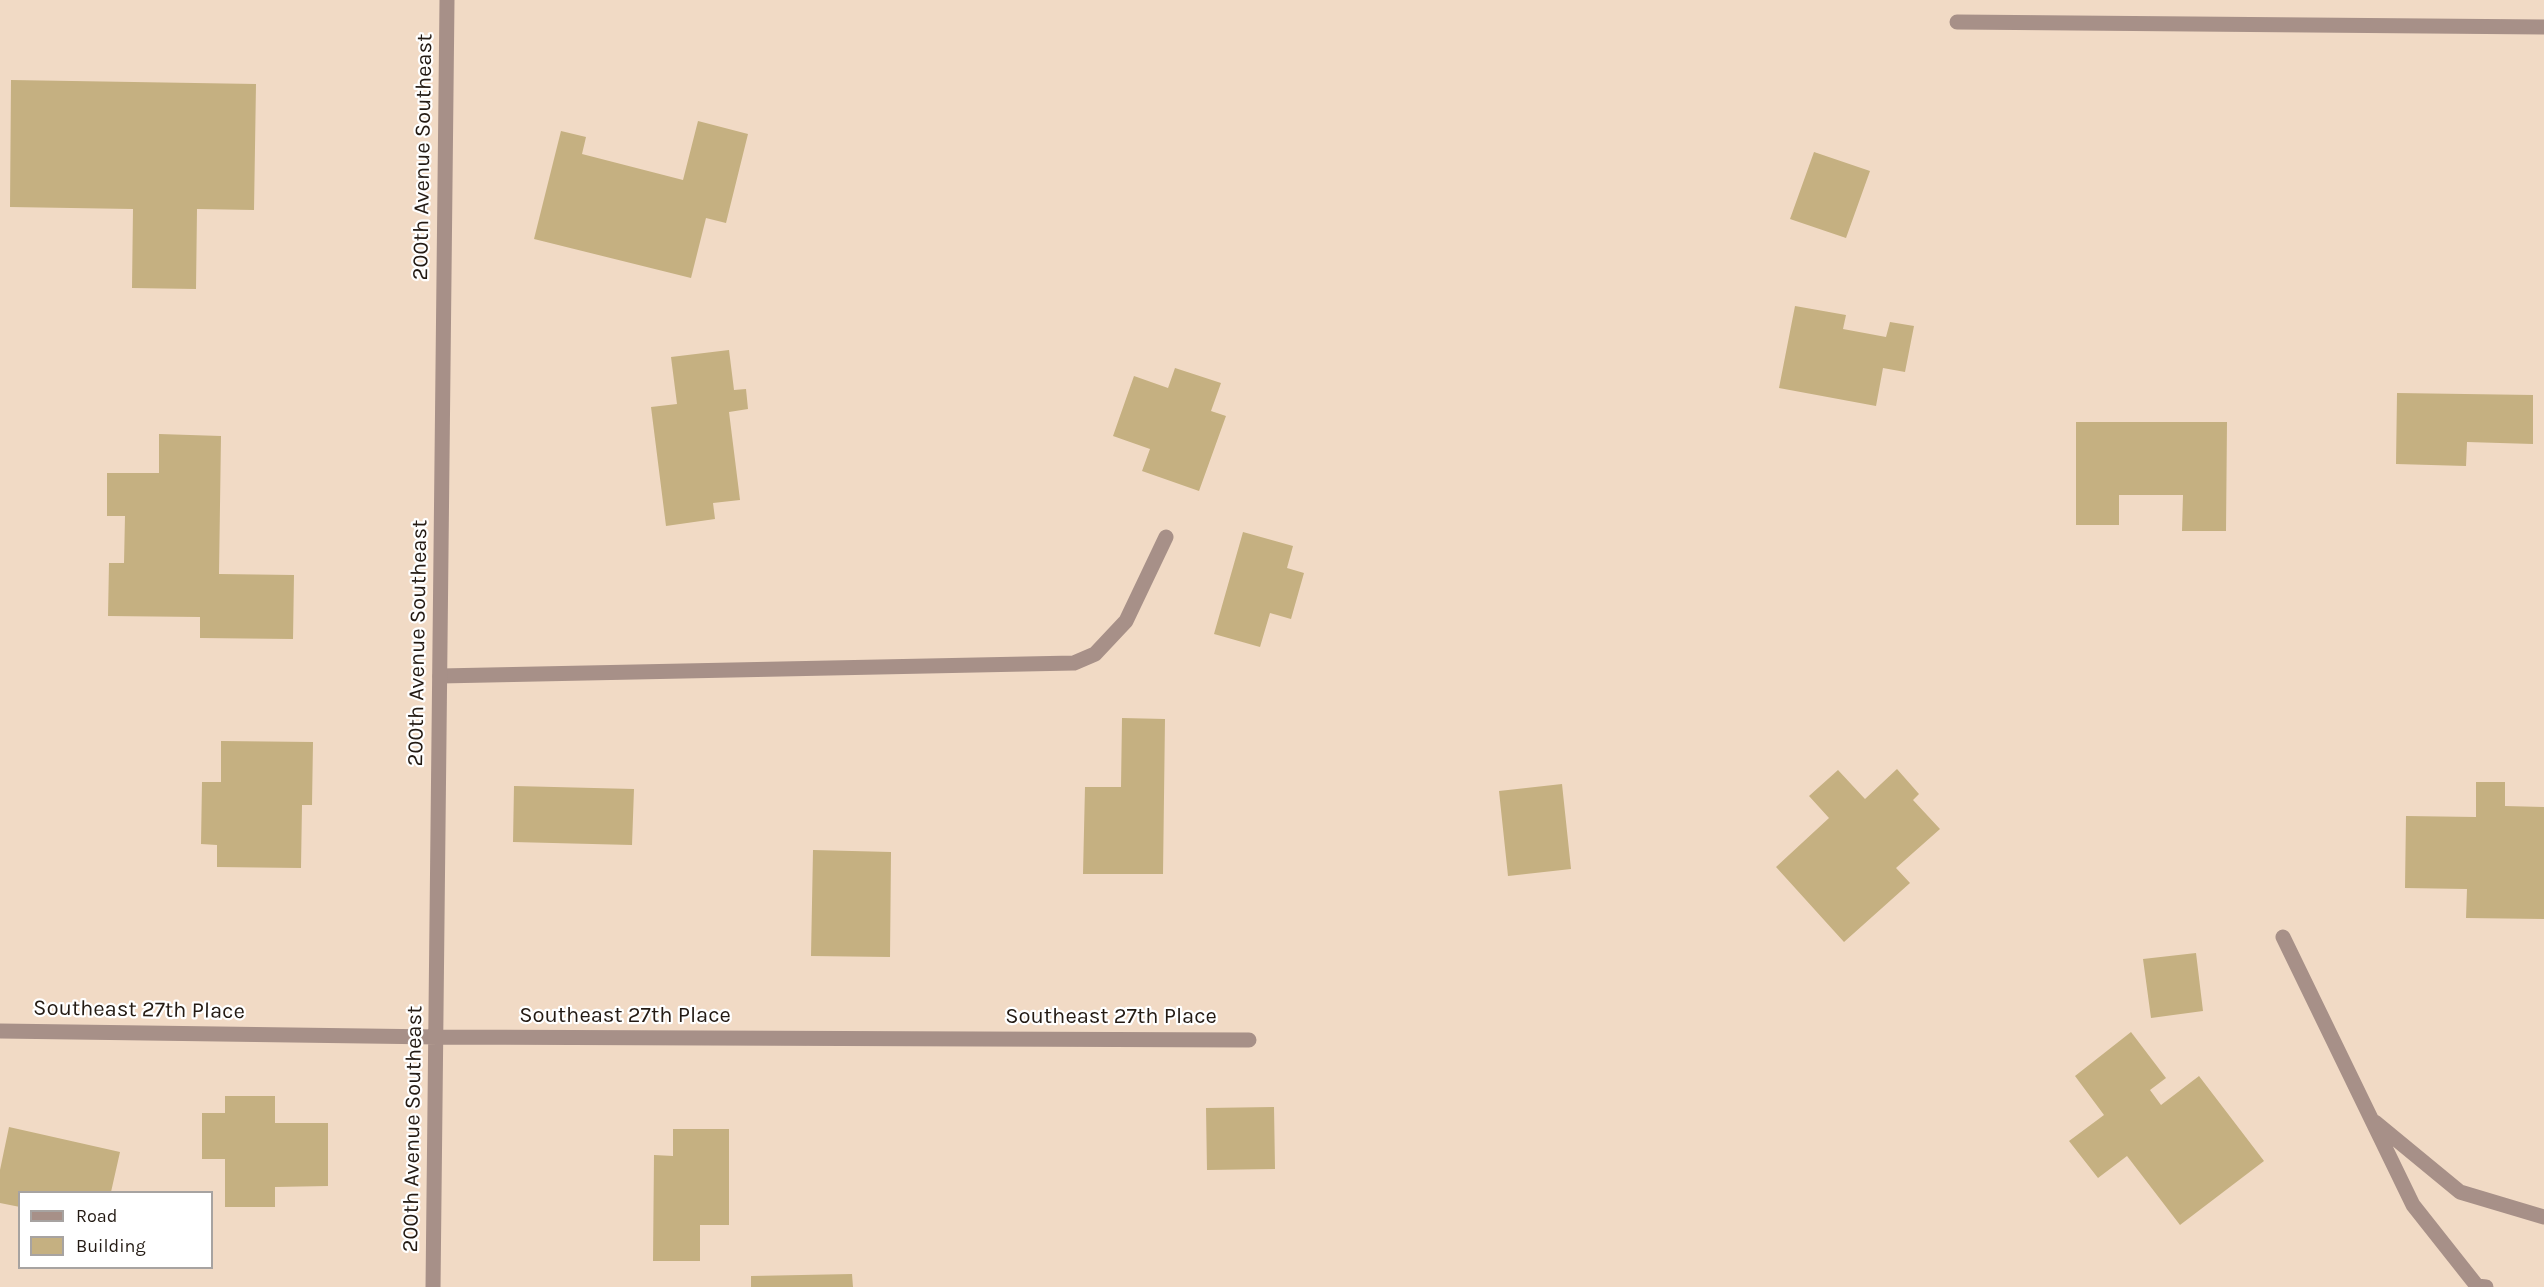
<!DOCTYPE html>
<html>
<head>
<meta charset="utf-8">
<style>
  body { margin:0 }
  #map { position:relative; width:2544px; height:1287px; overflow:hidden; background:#f1dac5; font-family:Karla,sans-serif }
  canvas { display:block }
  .legend { position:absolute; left:18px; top:1191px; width:195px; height:78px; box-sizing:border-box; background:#fff; border:2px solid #a7a3a1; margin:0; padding:8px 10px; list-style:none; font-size:18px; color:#231a13 }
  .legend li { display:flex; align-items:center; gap:12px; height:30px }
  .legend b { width:30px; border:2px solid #a7a3a1 }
</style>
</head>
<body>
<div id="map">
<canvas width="2544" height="1287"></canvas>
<ul class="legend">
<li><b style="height:8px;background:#a79088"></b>Road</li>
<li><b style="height:16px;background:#c5b081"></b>Building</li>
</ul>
</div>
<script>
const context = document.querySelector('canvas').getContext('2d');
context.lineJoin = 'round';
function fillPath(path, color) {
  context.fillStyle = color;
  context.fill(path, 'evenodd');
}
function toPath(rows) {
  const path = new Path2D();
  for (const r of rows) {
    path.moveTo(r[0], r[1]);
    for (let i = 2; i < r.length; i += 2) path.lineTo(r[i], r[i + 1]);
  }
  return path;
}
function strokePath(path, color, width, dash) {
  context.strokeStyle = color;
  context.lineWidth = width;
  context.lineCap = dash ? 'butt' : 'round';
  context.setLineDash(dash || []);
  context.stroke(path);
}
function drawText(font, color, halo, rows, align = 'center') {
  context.font = font + ' Karla,sans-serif';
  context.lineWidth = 4.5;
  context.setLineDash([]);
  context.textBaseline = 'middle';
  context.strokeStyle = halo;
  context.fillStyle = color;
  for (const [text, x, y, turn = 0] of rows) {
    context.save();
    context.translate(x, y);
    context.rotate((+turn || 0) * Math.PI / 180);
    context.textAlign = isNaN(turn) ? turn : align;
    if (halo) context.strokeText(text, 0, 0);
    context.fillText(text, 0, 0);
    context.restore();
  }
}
const building = toPath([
  [11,80,256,84,254,210,197,209,196,289,132,288,133,209,10,207],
  [698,121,748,134,726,223,706,218,691,278,534,239,561,131,586,137,582,154,683,180],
  [1814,152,1870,171,1846,238,1790,219],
  [1795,306,1846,315,1843,329,1886,337,1890,322,1914,326,1905,372,1883,368,1876,406,1779,388],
  [729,350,734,390,746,389,748,409,729,412,740,500,713,503,715,519,666,526,651,407,677,404,671,357],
  [1175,368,1221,383,1211,411,1226,416,1199,491,1142,471,1150,449,1113,436,1134,376,1168,388],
  [2397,393,2533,395,2533,444,2467,442,2466,466,2396,464],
  [2076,422,2227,422,2226,531,2182,531,2183,495,2119,495,2119,525,2076,525],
  [159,434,221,436,219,574,294,575,293,639,200,638,200,617,108,616,109,563,124,563,125,516,107,516,107,473,159,473],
  [1243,532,1293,546,1287,568,1304,573,1291,619,1270,613,1260,647,1214,634],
  [1122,718,1165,719,1163,874,1083,874,1085,787,1121,787],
  [221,741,313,742,312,805,302,805,301,868,217,867,217,845,201,844,202,782,221,782],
  [1897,769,1919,794,1913,800,1940,829,1896,868,1910,883,1844,942,1776,867,1829,818,1809,796,1838,770,1865,799],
  [2476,782,2505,782,2505,806,2544,807,2544,919,2466,918,2467,889,2405,888,2406,816,2476,817],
  [1562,784,1571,869,1508,876,1499,791],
  [514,786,634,789,632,845,513,842],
  [813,850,891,852,890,957,811,956],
  [2196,953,2203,1011,2151,1018,2143,959],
  [2131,1032,2166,1078,2150,1090,2161,1105,2199,1076,2264,1161,2180,1225,2127,1156,2098,1178,2069,1141,2104,1115,2075,1076],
  [225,1096,275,1096,275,1123,328,1123,328,1186,275,1187,275,1207,225,1207,225,1159,202,1159,202,1113,225,1113],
  [1274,1107,1275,1169,1207,1170,1206,1108],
  [9,1127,120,1152,111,1192,20,1192,20,1207,0,1203,0,1170],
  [673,1129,729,1129,729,1225,700,1225,700,1261,653,1261,654,1155,673,1156],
  [852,1274,853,1287,751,1287,751,1276]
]);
const service = toPath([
  [440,676,1074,663,1095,654,1126,621,1166,537],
  [2283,937,2413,1205,2477,1286,2486,1287],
  [2375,1122,2460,1192,2544,1217]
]);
const minor = toPath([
  [1957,22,2544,27],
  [0,1031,438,1037,1249,1040],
  [433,1287,447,0]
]);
const streetNames = [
  ["200th Avenue Southeast",423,157,-89],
  ["200th Avenue Southeast",418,643,-89],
  ["Southeast 27th Place",139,1010,1],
  ["Southeast 27th Place",625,1016],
  ["Southeast 27th Place",1111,1017],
  ["200th Avenue Southeast",413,1129,-89]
];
fillPath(building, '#c5b081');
strokePath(service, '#a79088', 15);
strokePath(minor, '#a79088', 15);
drawText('22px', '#231a13', '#fff', streetNames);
</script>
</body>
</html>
